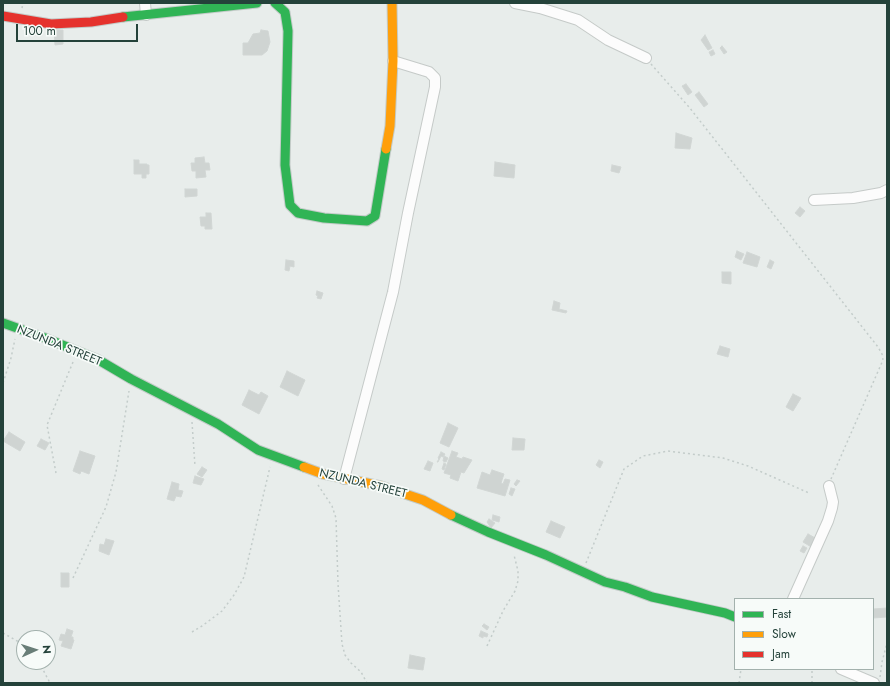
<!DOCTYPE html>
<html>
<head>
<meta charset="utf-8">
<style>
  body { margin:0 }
  #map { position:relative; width:890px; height:686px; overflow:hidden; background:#e8edeb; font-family:Jost,sans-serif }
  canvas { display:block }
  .frame { position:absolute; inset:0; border:4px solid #24423a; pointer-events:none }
  .legend { position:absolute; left:734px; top:598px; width:140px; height:72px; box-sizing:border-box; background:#f7fbf9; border:1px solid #a3b1ad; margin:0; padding:5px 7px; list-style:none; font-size:12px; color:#24423a }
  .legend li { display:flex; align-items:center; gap:8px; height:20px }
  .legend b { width:20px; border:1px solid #a3b1ad }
  .north { position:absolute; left:16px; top:630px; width:40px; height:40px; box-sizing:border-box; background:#f7fbf9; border:1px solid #a3b1ad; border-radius:50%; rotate:87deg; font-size:11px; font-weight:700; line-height:16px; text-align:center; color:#24423a }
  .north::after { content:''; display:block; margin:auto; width:14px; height:18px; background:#697e78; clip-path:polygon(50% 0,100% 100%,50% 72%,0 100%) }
  .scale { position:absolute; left:16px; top:24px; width:122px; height:18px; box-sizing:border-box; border:2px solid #24423a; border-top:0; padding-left:5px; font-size:12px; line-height:14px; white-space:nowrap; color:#24423a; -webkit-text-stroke:3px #f7fbf9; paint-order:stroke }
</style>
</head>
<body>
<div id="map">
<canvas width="890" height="686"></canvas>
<div class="frame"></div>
<ul class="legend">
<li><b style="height:5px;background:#30b455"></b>Fast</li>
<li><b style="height:5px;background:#ff9f0a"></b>Slow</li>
<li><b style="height:5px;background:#e5322d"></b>Jam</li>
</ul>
<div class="north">N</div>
<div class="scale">100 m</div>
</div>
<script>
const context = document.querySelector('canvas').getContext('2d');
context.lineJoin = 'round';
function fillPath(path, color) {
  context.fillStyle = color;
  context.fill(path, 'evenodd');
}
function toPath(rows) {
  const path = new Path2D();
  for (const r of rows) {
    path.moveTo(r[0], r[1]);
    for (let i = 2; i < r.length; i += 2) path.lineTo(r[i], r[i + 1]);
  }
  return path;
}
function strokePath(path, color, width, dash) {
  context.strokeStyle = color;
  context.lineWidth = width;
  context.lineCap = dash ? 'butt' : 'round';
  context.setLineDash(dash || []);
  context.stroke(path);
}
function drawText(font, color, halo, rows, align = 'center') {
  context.font = font + ' Jost,sans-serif';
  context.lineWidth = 3.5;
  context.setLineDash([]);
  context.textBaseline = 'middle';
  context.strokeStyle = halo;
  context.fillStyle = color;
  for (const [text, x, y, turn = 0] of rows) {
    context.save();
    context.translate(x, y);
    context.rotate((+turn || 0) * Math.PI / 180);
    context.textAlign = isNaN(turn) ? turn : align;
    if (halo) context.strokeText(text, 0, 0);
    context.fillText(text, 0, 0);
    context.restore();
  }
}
const building = toPath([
  [54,30,63,30,63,44,55,45,54,30],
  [261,30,268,31,270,42,267,51,262,55,243,55,243,43,248,43,253,34,260,33,261,30],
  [705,35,712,48,708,50,701,40,705,35],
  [722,46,727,52,724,54,720,48,722,46],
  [713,50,715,54,711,56,709,52,713,50],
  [686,84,692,92,688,95,682,86,686,84],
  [699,92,708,104,704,107,695,95,699,92],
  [676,133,692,138,690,149,675,148,676,133],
  [204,157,205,163,209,163,210,170,205,170,206,177,196,178,196,171,192,171,191,163,195,163,195,158,204,157],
  [134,160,139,160,139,164,147,164,147,165,149,165,149,174,146,174,146,178,142,178,142,174,134,174,134,160],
  [495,162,515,165,514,178,494,176,495,162],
  [612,165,621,167,619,173,611,171,612,165],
  [185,189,197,189,197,196,185,197,185,189],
  [800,207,805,211,800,217,795,213,800,207],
  [206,213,211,213,212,229,205,229,205,226,201,226,200,217,206,217,206,213],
  [737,251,744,254,741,260,735,257,737,251],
  [747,252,760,257,757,267,743,263,747,252],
  [286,260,294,261,294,267,290,266,289,271,285,270,286,260],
  [770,260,774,262,771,269,767,267,770,260],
  [722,272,731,272,731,284,722,283,722,272],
  [317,291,323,293,321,299,317,298,318,296,316,295,317,291],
  [554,301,560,303,559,309,567,311,566,313,552,310,554,301],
  [720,346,730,349,728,357,717,354,720,346],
  [287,371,305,380,298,396,280,387,287,371],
  [249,390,259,395,261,392,268,396,259,414,242,405,249,390],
  [793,394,801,398,793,411,786,407,793,394],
  [448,423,458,428,449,447,440,443,448,423],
  [9,432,25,442,20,451,3,441,9,432],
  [513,438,525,439,524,450,512,450,513,438],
  [41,439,49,443,45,450,37,446,41,439],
  [80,451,95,456,89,474,81,471,80,474,73,471,80,451],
  [452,451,458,453,456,457,462,459,463,457,472,460,464,473,461,472,458,481,450,478,451,475,444,473,452,451],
  [441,452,445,454,443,457,441,456,438,462,437,462,439,459,438,458,441,452],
  [444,456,448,458,446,462,443,461,444,456],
  [599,460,603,462,600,468,596,465,599,460],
  [428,461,433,463,430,471,424,469,428,461],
  [444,463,446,464,444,470,442,469,444,463],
  [202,467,207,470,202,477,197,474,202,467],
  [492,470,504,474,501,483,503,484,505,479,510,480,505,496,477,488,482,472,490,475,492,470],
  [195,476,204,479,201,485,193,483,195,476],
  [517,480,520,481,516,486,514,484,517,480],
  [172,482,179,484,178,490,183,491,181,497,176,496,174,501,167,499,172,482],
  [511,488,515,489,512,496,509,494,511,488],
  [493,515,500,517,499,522,492,520,493,515],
  [489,519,495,523,491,528,487,522,489,519],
  [551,521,565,527,560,538,546,532,551,521],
  [808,534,817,539,813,548,803,542,808,534],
  [106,539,114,541,109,555,99,551,100,544,104,545,106,539],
  [803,546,807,548,804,553,800,551,803,546],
  [61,573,69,573,69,587,61,587,61,573],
  [887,608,887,617,873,618,873,609,887,608],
  [484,624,489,627,487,630,482,626,484,624],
  [67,629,73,631,71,637,73,637,73,640,74,640,71,649,61,646,63,641,59,640,61,634,65,635,67,629],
  [481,631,488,634,487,637,483,636,483,638,479,636,481,631],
  [410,655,425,658,423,670,408,668,410,655]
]);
const path = toPath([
  [22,8,23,3],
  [651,64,689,107,878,347,882,354,883,360,831,479],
  [3,383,11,358,15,339],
  [192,422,195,466],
  [56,473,47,425,73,362],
  [318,485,332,506,336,518,338,584,342,644,345,655,351,663,361,672,367,683],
  [586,563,624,469,643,456,668,451,723,458,748,466,809,493],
  [73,578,106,507,116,472,129,391],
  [192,632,202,626,222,611,234,595,244,577,270,467],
  [3,633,24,645],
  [487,646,503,611,515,591,518,581,518,571,514,555],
  [39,662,50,683],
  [880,677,882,662,887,643],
  [739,683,741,669],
  [812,683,812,669]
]);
const street = toPath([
  [145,3,146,15],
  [515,3,540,8,578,20,608,40,646,58],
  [814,200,853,198,881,193,887,190],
  [344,479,393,292,408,213,435,87,435,78,429,72,393,61],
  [793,599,828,521,832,508,833,502,829,486],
  [841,669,874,683]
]);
const fast = toPath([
  [275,3,285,12,288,31,285,165,290,205,298,213,324,218,367,221,375,216,386,149],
  [123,17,257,3],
  [3,323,45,338,97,359,131,379,218,424,258,450,304,467],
  [451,515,488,532,546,555,605,582,625,587,652,597,725,613,735,617]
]);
const slow = toPath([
  [386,149,390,126,393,61,392,3],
  [304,467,323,474,381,486,423,500,451,515]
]);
const jam = toPath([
  [3,16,51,24,91,22,123,17]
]);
const streetNames = [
  ["NZUNDA STREET",59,346,22],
  ["NZUNDA STREET",363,484,14]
];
fillPath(building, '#cfd4d2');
strokePath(building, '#d1d6d4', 1);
strokePath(street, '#c5cac8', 12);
strokePath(fast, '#c3cbc8', 11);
strokePath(slow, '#c3cbc8', 11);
strokePath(jam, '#c3cbc8', 11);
strokePath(path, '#c3ccca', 1.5, [2, 3]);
strokePath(street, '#fcfcfc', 10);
strokePath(fast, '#30b455', 9);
strokePath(slow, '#ff9f0a', 9);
strokePath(jam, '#e5322d', 9);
drawText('12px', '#24423a', '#f7fbf9', streetNames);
</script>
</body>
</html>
